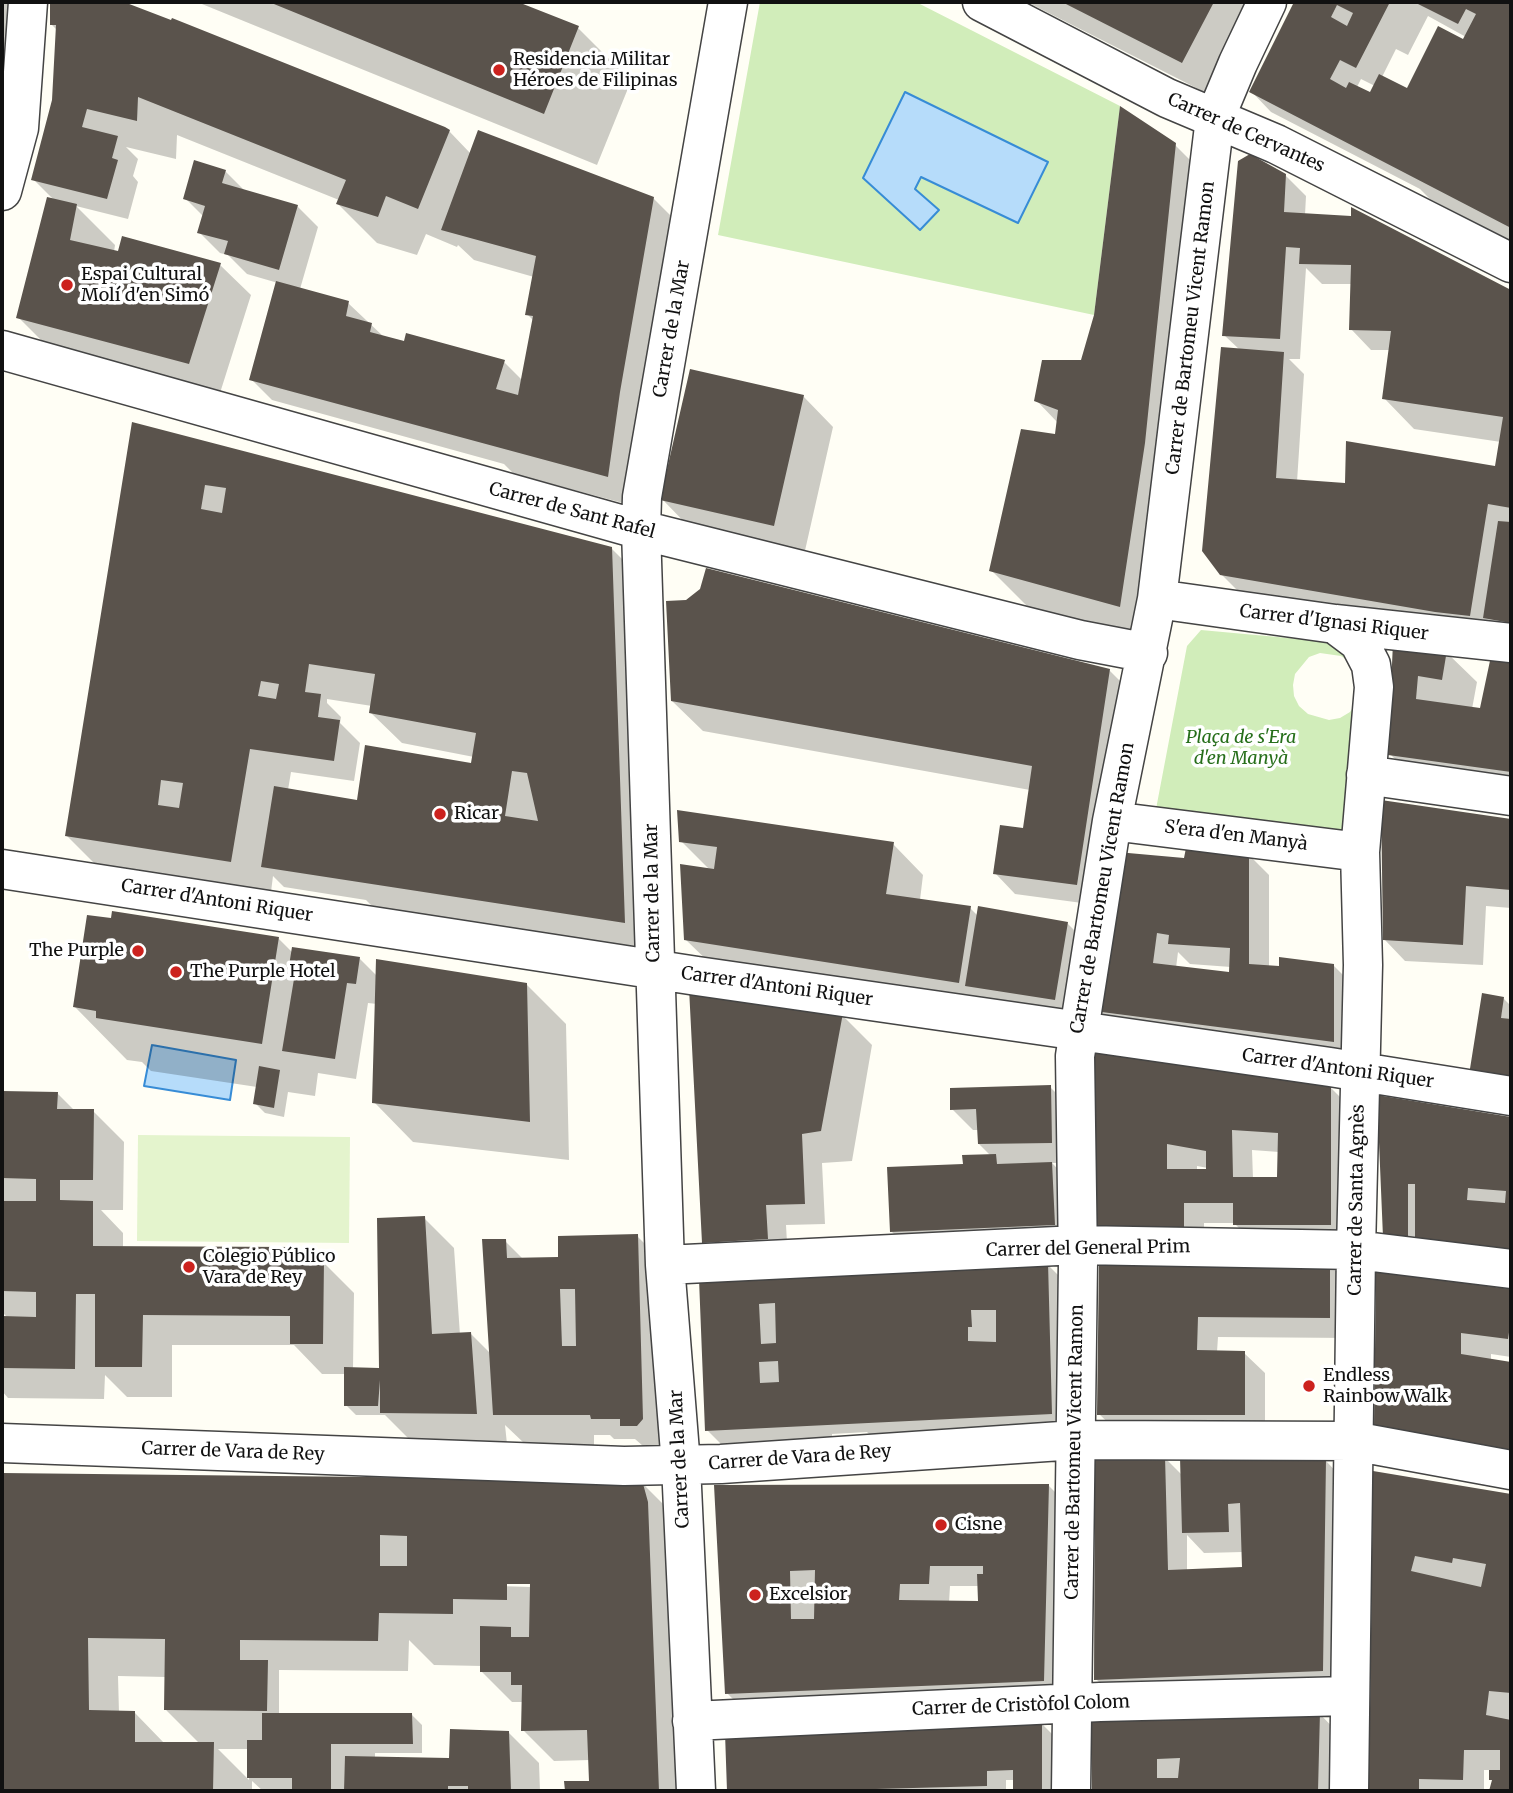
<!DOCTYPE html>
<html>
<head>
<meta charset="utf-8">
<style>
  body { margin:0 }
  #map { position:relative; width:1513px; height:1793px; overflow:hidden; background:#fffef5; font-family:Merriweather,serif }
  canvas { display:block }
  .frame { position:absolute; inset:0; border:4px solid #111; pointer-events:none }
</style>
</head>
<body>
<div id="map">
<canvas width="1513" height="1793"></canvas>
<div class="frame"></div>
</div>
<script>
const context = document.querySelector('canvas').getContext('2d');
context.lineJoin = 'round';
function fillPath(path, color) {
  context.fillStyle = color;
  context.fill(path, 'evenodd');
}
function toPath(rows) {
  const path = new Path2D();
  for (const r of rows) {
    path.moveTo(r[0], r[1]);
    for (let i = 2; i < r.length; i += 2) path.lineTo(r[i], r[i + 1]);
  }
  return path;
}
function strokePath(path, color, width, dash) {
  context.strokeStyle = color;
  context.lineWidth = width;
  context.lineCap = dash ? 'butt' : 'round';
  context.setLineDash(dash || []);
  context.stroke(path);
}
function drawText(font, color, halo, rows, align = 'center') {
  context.font = font + ' Merriweather,serif';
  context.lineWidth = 7;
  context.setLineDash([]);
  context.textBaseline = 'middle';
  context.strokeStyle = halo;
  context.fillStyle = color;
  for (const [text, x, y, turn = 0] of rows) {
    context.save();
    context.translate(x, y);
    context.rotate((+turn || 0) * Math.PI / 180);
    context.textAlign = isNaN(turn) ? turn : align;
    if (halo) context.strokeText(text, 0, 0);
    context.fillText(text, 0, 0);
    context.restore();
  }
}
const green = toPath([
  [760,2,916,2,1120,106,1094,315,718,235],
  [1201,630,1332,642,1351,653,1359,666,1362,686,1346,838,1156,809,1187,646],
  [1320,653,1341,656,1350,662,1360,680,1360,692,1357,702,1350,712,1340,718,1329,720,1308,714,1299,706,1294,696,1293,685,1295,674,1309,657]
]);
const pitch = toPath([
  [138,1135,350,1137,349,1243,137,1241]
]);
const water = toPath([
  [905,92,1048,162,1018,223,921,177,915,189,939,210,920,230,863,178,905,92],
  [152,1045,236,1060,230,1100,144,1086,152,1045]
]);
const shadow = toPath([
  [2,2,28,2,2,167],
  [51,2,119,2,449,131,471,154,653,198,684,229,638,507,514,474,504,464,272,400,251,379,278,283,247,274,228,255,220,253,199,232,204,217,185,198,225,171,245,191,297,206,318,227,300,289,348,303,384,337,504,362,522,380,534,321,527,314,534,277,474,260,458,245,457,247,426,234,417,255,377,243,338,204,339,200,177,135,176,159,126,147,138,159,133,176,138,182,128,219,76,206,115,245,114,252,220,265,251,295,220,393,57,356,18,317,54,200,33,179,54,100,57,30,51,24],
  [197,2,514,2,578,28,631,81,597,165],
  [1027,2,1273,2,1222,101],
  [1296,2,1511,2,1511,241,1430,199,1420,189,1271,112,1251,91],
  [1428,16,1466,37,1407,90,1382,77,1396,49,1408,55],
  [1361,79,1375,86,1371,94,1357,87],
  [1175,145,1205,175,1159,645,1030,609,991,570,1056,436,1058,423,1036,400,1082,361,1096,315],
  [1285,175,1306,196,1305,215,1399,234,1511,292,1511,639,1252,605,1221,574,1240,350,1224,335],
  [1306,268,1322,284,1352,284,1351,329,1371,350,1390,350,1384,398,1414,429,1501,442,1496,468,1347,485,1297,482,1304,374,1289,359,1300,359],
  [803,396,833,427,804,555,692,530,662,499],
  [134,424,611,548,642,579,654,953,376,910,366,900,284,887,273,876,270,900,106,875,67,836],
  [327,699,372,706,371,713,402,743,474,757,472,765,358,802,288,790,291,772,354,781,360,743,340,723,341,717,327,703],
  [1394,644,1446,652,1477,682,1472,709,1482,710,1511,661,1511,798,1421,785,1390,754],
  [1109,670,1140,701,1097,905,1015,894,995,873,1025,830,1030,790,703,731,672,701],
  [1383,802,1511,821,1511,908,1486,906,1483,965,1405,961,1385,940],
  [681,841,893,844,923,875,920,900,970,908,978,916,1067,923,1088,944,1076,1020,717,970,686,940,710,870],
  [1248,854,1269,875,1269,967,1333,965,1354,986,1354,1061,1117,1031,1096,1010,1185,860],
  [1178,952,1190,964,1231,967,1230,974,1176,968],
  [278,938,293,953,359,958,377,976,526,984,566,1024,569,1160,413,1142,374,1102,377,1004,368,1003,356,1079,318,1073,315,1096,288,1092,284,1117,265,1113,255,1103,257,1087,151,1071,142,1062,127,1060,75,1007],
  [1503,998,1511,1006,1511,1098,1492,1095],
  [842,1015,872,1045,852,1161,822,1163,825,1224,786,1225,788,1260,724,1263,703,1242],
  [1095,1051,1330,1087,1351,1108,1351,1245,1256,1245,1234,1223,1204,1223,1204,1247,1128,1258],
  [1252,1150,1279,1152,1278,1179,1253,1179],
  [1197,1166,1208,1168,1208,1171,1197,1171],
  [1050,1087,1071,1108,1072,1163,1052,1163,1082,1194,1085,1255,922,1262,892,1232,965,1166,991,1156,979,1144,979,1130,973,1130,952,1109],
  [2,1093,57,1093,75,1111,93,1111,124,1142,123,1210,101,1210,123,1233,123,1248,290,1249,303,1262,323,1262,354,1293,353,1369,381,1373,424,1218,454,1248,460,1335,471,1334,491,1354,505,1241,523,1259,558,1258,637,1236,658,1257,663,1440,658,1446,643,1446,635,1439,614,1439,610,1435,594,1435,594,1445,525,1444,505,1425,507,1444,413,1443,385,1415,356,1415,346,1405,346,1374,322,1374,294,1345,172,1345,172,1397,127,1397,105,1375,104,1399,8,1398,2,1391,2,1318,8,1318,2,1312,2,1203,5,1203,2,1200],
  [1379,1097,1511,1119,1511,1271,1395,1247],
  [1167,1262,1329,1263,1350,1284,1350,1338,1218,1337,1217,1352,1244,1353,1265,1373,1265,1435,1130,1444,1099,1414],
  [1047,1264,1068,1285,1072,1434,877,1442,867,1432,832,1434,832,1445,728,1451,707,1430,701,1281],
  [1463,1283,1511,1290,1511,1357,1491,1354,1491,1361,1511,1364,1511,1466,1407,1455],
  [1165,1458,1182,1475,1326,1461,1346,1482,1343,1691,1117,1700,1096,1679],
  [1187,1535,1204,1553,1243,1552,1244,1569,1187,1571],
  [1374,1474,1511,1496,1511,1791,1491,1791,1493,1781,1491,1770,1484,1770,1484,1791,1366,1791,1375,1711],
  [2,1475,641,1482,672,1513,687,1791,566,1791,566,1783,591,1783,590,1760,554,1761,523,1730,523,1702,512,1702,482,1672,482,1666,434,1665,409,1640,408,1671,279,1670,279,1715,412,1715,422,1725,422,1753,375,1753,375,1758,451,1760,508,1732,539,1763,540,1791,263,1791,252,1781,252,1791,2,1791],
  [499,1582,531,1583,531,1587,498,1586],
  [118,1676,166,1677,166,1710,200,1744,165,1744,135,1713,119,1713],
  [218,1749,249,1749,249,1780],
  [716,1486,1049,1486,1079,1516,1074,1711,1041,1723,1062,1744,1062,1791,1015,1791,1015,1780,1006,1780,1006,1791,729,1791,727,1735,766,1733,727,1693],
  [950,1586,979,1586,979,1603,949,1603],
  [1320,1714,1340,1735,1340,1791,1094,1791,1093,1721]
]);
const building = toPath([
  [50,2,124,2,171,20,172,18,445,127,450,130,418,209,386,196,378,217,336,204,346,180,138,97,137,121,87,109,82,127,118,136,112,158,118,160,107,199,31,180,52,100,56,25,50,25],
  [269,2,518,2,579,26,544,114],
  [1062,2,1214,2,1182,63],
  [1294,2,1390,2,1356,68,1340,60,1330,79,1346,88,1349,82,1370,92,1379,74,1407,88,1438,26,1463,39,1476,14,1466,9,1458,24,1414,2,1511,2,1511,228,1249,92],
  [1337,5,1353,13,1347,26,1331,17],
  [1120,106,1176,143,1145,443,1120,607,989,571,1021,429,1055,434,1058,410,1034,401,1042,360,1081,360,1094,315],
  [478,130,654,197,620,392,608,477,249,380,276,281,349,301,346,316,372,323,370,332,404,341,406,333,505,360,496,389,518,395,533,316,525,315,536,256,441,230],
  [1250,154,1286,174,1284,212,1351,216,1351,207,1511,290,1511,508,1488,504,1470,616,1435,612,1220,575,1202,551,1221,347,1284,352,1276,478,1345,483,1346,441,1495,466,1503,417,1382,399,1391,331,1349,330,1351,265,1299,264,1300,248,1286,247,1280,339,1222,336,1238,161],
  [194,160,226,170,222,183,298,205,279,270,224,254,228,241,197,233,205,206,183,199],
  [47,197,77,204,70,240,118,251,122,236,221,263,189,364,16,318],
  [690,369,804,395,774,526,660,500],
  [132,422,612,547,625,923,261,867,274,786,357,800,365,745,471,763,476,733,369,713,375,674,309,664,305,692,321,694,318,717,340,720,334,761,250,749,231,862,65,836],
  [205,485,226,488,222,513,201,509],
  [261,681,279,684,276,699,258,696],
  [512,771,527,773,538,821,505,816],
  [161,780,183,783,179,808,158,805],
  [1498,521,1511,522,1511,623,1483,618],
  [706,568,1110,669,1077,885,993,874,1000,825,1023,828,1032,766,671,701,666,601,686,600,700,589],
  [1393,642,1447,650,1442,680,1418,676,1416,699,1480,708,1491,656,1511,659,1511,772,1388,755],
  [1381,800,1511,819,1511,890,1466,886,1463,945,1383,940],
  [677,810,894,842,886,894,971,906,959,983,684,940,680,864,714,869,717,847,679,842],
  [1186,848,1249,852,1249,964,1279,966,1279,957,1334,964,1334,1042,1094,1011,1117,852,1184,858],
  [1157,933,1169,935,1168,944,1230,948,1229,972,1153,963],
  [978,906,1068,922,1055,1000,965,986],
  [112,911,279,937,262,1044,96,1018,96,1011,73,1007,87,915,111,918],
  [292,947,360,957,356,984,347,983,335,1059,282,1051,295,973,288,972],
  [376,959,527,983,530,1122,372,1103],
  [689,988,843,1013,821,1131,802,1134,805,1204,766,1205,768,1239,702,1243],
  [1482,993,1504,997,1501,1018,1511,1019,1511,1081,1469,1075],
  [1094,1049,1331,1085,1331,1225,1233,1225,1233,1203,1184,1203,1184,1227,1096,1228],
  [1232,1130,1278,1133,1277,1177,1233,1177],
  [1167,1144,1206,1151,1206,1169,1167,1169],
  [259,1066,280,1070,274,1108,253,1104],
  [1051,1085,1052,1143,978,1144,976,1109,950,1110,950,1088],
  [2,1091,58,1092,57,1109,94,1109,93,1180,60,1180,60,1200,93,1201,93,1246,291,1247,291,1260,324,1260,323,1344,290,1344,290,1316,143,1315,142,1367,95,1367,95,1294,76,1294,75,1369,2,1368,2,1316,36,1317,36,1292,2,1291,2,1201,36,1201,36,1179,2,1178],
  [1377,1095,1511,1117,1511,1255,1415,1241,1415,1184,1408,1184,1408,1240,1383,1237],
  [1468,1188,1506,1191,1505,1203,1467,1200],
  [996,1154,997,1164,1052,1162,1055,1225,890,1232,887,1167,963,1164,962,1155],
  [425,1216,432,1334,471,1332,477,1414,380,1413,380,1380,378,1406,344,1406,344,1367,379,1368,377,1218],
  [638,1234,643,1419,637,1426,620,1426,620,1419,591,1419,590,1415,493,1415,482,1239,506,1239,507,1258,558,1257,558,1236],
  [560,1289,575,1289,576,1346,562,1346],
  [1099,1260,1330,1261,1330,1318,1198,1317,1197,1350,1245,1351,1245,1415,1097,1415],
  [1048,1262,1052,1414,705,1431,699,1279],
  [775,1303,776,1343,761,1344,759,1304],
  [971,1310,996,1310,996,1342,968,1341,968,1327,972,1327],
  [778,1361,779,1382,760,1383,759,1362],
  [1376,1272,1511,1289,1511,1319,1508,1339,1461,1333,1461,1354,1511,1362,1511,1450,1374,1426],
  [1165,1456,1168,1570,1242,1567,1240,1503,1228,1504,1229,1532,1182,1533,1180,1457,1326,1459,1323,1671,1094,1680,1095,1457],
  [1373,1471,1511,1494,1511,1693,1489,1691,1486,1715,1511,1720,1511,1791,1489,1791,1492,1780,1489,1780,1489,1770,1500,1770,1500,1750,1464,1750,1463,1780,1419,1779,1419,1791,1365,1791,1363,1708,1370,1708],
  [1415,1556,1452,1563,1453,1558,1486,1564,1481,1587,1411,1571],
  [2,1473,642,1480,648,1502,659,1791,565,1791,564,1781,589,1781,587,1730,521,1731,522,1685,511,1685,511,1672,480,1672,480,1626,511,1627,511,1637,529,1637,530,1584,507,1584,507,1600,453,1599,453,1614,379,1613,378,1641,240,1640,240,1660,268,1660,267,1711,164,1710,165,1639,88,1638,89,1710,135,1711,135,1742,214,1742,213,1791,2,1791],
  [380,1535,407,1536,407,1566,380,1566],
  [1049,1484,1044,1681,725,1694,714,1485],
  [930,1566,983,1566,983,1574,977,1574,978,1601,899,1600,900,1584,929,1584],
  [815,1570,814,1619,791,1619,790,1571],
  [1320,1712,1318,1791,1092,1791,1091,1719],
  [1180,1758,1178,1778,1157,1778,1157,1759],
  [262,1713,412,1713,413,1744,331,1744,331,1791,292,1791,292,1778,247,1778,247,1740,262,1740],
  [1042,1721,1042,1791,1013,1791,1013,1770,987,1771,987,1786,876,1789,876,1791,727,1791,725,1733],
  [450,1729,509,1731,511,1791,468,1791,468,1786,448,1786,448,1791,344,1791,345,1756,449,1758]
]);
const minor = toPath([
  [982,2,1167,98,1276,144,1511,263],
  [2,191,19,128,28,2],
  [2,350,641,530,1080,640,1148,653],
  [1157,599,1335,624,1511,643],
  [1335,624,1359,642,1371,665,1374,687,1360,852,1363,965,1356,1250,1349,1791],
  [1366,775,1511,796],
  [1112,821,1360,852],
  [2,869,697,976,1330,1067,1511,1096],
  [665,1265,1078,1245,1356,1250,1511,1269],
  [2,1443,624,1466,721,1464,1076,1440,1353,1441,1511,1470],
  [692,1721,1100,1702,1350,1696],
  [696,1791,681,1465,665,1265,641,530,642,497,728,2],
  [1071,1791,1078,1262,1075,1056,1112,821,1157,599,1215,118,1238,63,1267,2]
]);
const markers = [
  [499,70,7,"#cc221e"],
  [67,285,7,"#cc221e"],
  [440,814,7,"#cc221e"],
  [138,951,7,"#cc221e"],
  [176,972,7,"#cc221e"],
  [189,1267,7,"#cc221e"],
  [1309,1386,7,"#cc221e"],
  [941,1525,7,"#cc221e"],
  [755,1595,7,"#cc221e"]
];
const poiNames = [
  ["Residencia Militar",513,60],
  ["Héroes de Filipinas",513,81],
  ["Espai Cultural",81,275],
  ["Molí d'en Simó",81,296],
  ["Ricar",454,814],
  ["The Purple",124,951,"right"],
  ["The Purple Hotel",190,972],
  ["Colegio Público",203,1257],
  ["Vara de Rey",203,1278],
  ["Endless",1323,1376],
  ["Rainbow Walk",1323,1397],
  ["Cisne",955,1525],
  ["Excelsior",769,1595]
];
const streetNames = [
  ["Carrer de Cervantes",1246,133,24],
  ["Carrer de Bartomeu Vicent Ramon",1191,328,-83],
  ["Carrer de la Mar",672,329,-80],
  ["Carrer de Sant Rafel",572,511,15],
  ["Carrer d'Ignasi Riquer",1334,623,7],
  ["S'era d'en Manyà",1236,836,7],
  ["Carrer de Bartomeu Vicent Ramon",1103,888,-80],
  ["Carrer de la Mar",653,893,-91],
  ["Carrer d'Antoni Riquer",217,901,9],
  ["Carrer d'Antoni Riquer",777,987,8],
  ["Carrer d'Antoni Riquer",1338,1069,8],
  ["Carrer de Santa Agnès",1357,1200,-89],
  ["Carrer del General Prim",1088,1249,-1],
  ["Carrer de Vara de Rey",233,1452,2],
  ["Carrer de Bartomeu Vicent Ramon",1075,1452,-89],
  ["Carrer de Vara de Rey",800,1458,-4],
  ["Carrer de la Mar",680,1459,-93],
  ["Carrer de Cristòfol Colom",1021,1706,-2]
];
const parkNames = [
  ["Plaça de s'Era",1241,738],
  ["d'en Manyà",1241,759]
];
fillPath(green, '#d1edba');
fillPath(pitch, '#e4f4cd');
fillPath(water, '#b6dcfa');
strokePath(water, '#378cd6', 2);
fillPath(shadow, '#0003');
fillPath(building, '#5a534c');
strokePath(minor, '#444', 41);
strokePath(minor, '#fff', 38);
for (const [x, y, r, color] of markers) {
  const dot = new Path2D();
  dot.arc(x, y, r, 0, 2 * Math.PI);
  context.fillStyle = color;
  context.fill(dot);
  strokePath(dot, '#fff', 2.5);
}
drawText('18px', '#111', '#fff', poiNames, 'left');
drawText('18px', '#111', '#fff', streetNames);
drawText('italic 18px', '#276f1b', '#fff', parkNames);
</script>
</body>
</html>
